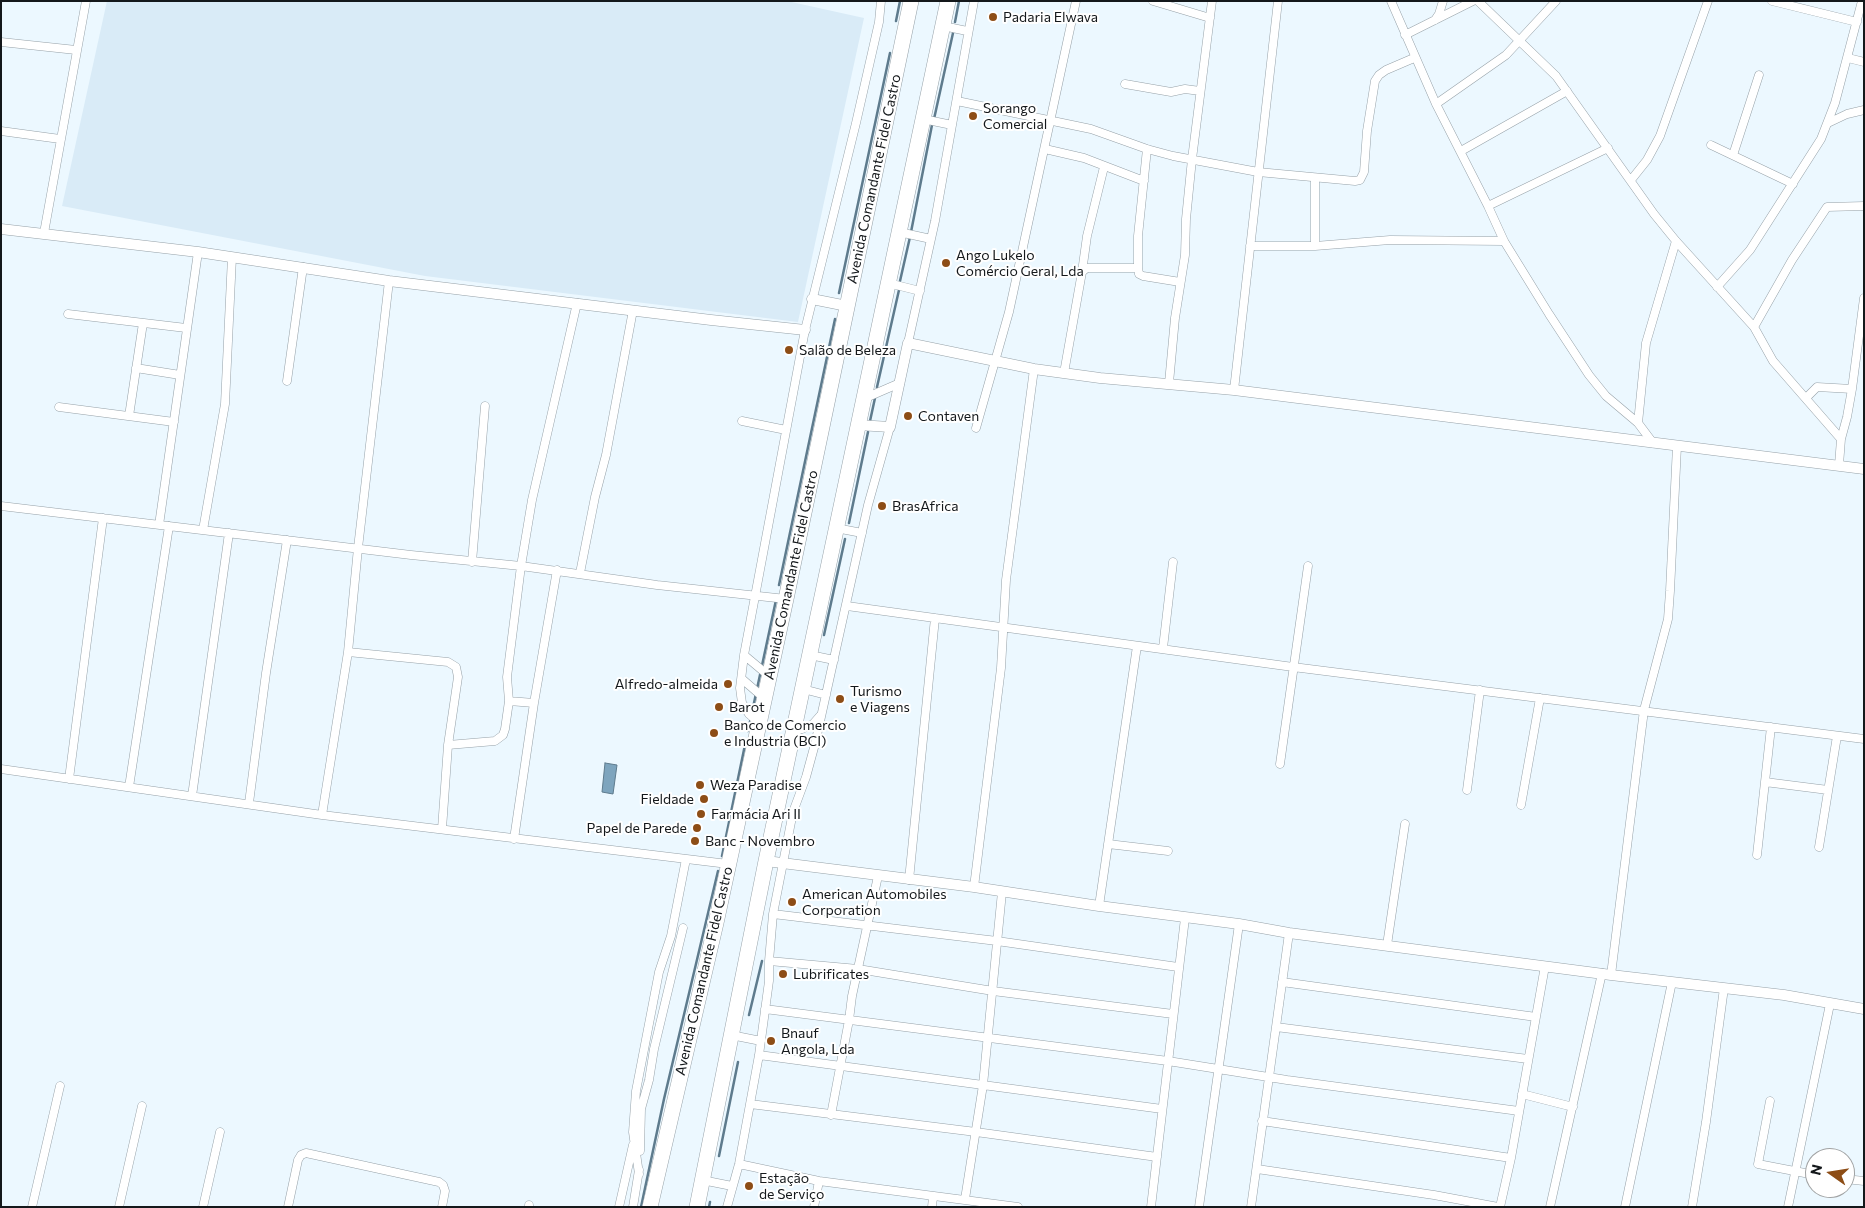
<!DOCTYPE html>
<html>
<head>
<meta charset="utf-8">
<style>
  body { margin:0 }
  #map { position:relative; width:1865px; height:1208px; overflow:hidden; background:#ecf8ff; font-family:Commissioner,sans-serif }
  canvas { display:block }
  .frame { position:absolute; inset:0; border:2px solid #14181b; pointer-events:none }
  .north { position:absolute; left:1805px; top:1148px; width:50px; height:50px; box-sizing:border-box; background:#fff; border:1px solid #a1a3a4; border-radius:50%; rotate:283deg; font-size:14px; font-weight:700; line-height:20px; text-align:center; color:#14181b }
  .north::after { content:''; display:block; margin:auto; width:18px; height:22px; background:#8d4d16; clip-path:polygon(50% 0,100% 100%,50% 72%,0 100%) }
</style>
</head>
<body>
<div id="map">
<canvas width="1865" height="1208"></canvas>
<div class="frame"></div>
<div class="north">N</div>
</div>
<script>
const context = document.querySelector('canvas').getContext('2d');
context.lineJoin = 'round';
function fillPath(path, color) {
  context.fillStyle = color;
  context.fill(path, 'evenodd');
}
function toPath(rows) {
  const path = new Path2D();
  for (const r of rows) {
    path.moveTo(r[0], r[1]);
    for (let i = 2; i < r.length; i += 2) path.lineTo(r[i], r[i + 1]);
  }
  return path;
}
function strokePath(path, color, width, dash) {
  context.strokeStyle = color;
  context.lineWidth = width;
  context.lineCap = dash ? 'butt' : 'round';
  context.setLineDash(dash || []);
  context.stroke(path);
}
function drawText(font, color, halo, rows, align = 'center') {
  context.font = font + ' Commissioner,sans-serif';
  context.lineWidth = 4;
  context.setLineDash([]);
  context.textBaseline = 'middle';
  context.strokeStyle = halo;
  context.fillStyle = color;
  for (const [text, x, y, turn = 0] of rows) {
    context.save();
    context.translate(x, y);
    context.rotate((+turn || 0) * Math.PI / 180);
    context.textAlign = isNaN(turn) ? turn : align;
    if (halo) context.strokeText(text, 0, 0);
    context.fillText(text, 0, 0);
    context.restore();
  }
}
const built = toPath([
  [107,1,787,1,864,18,798,322,425,276,62,206]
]);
const water = toPath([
  [605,763,617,765,613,794,602,792,605,763]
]);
const stream = toPath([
  [896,21,900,1],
  [955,22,959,1],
  [934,119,953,33],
  [911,232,932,125],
  [900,281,910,237],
  [839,293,890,53],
  [877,387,899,290],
  [870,421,875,398],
  [849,523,868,432],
  [779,585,835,319],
  [824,635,845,539],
  [748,731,776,600],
  [722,856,746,740],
  [749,1015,762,961],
  [719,1156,738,1062],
  [641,1207,664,1099,718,871],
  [709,1207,710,1202]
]);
const minor = toPath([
  [1153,1,1210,18],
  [1391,1,1436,104,1488,206,1504,241,1549,314,1589,375,1606,396,1638,423,1653,443],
  [1478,1,1556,76,1654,214,1676,241,1754,327,1773,361,1841,439,1839,465],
  [1772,1,1857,22],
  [1435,20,1439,14,1443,1],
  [943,26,967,31],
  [1405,35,1473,1],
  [1,42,76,50],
  [1848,58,1864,62],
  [1125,84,1171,92,1185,89,1200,91],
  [957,101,1091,129,1147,149,1173,156,1258,172,1355,181,1360,180,1364,172,1367,131,1375,81,1379,75,1386,70,1414,58],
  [1436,104,1506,55,1556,1],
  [923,119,952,125],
  [1828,123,1847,114,1864,110],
  [1,131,60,139],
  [1711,145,1793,184],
  [1045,149,1084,158,1144,181],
  [1461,151,1567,91],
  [1733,155,1759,75],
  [1104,167,1087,236,1082,272,1087,268,1138,268,1138,236,1147,149],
  [1315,178,1315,246],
  [1631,180,1647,160,1660,136,1708,1],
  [1488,206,1608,148],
  [899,232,931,239],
  [44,233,86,1],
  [1250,246,1315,246,1390,240,1504,241],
  [1138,268,1139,274,1143,276,1180,282],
  [888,283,920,291],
  [1717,287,1750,250,1821,139,1835,103,1862,1],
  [68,314,186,328],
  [1754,327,1792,260,1827,207,1864,206],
  [908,343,935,221,974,1],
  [136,368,180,375],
  [1064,373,1082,272],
  [287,381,303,267],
  [1169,383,1175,318,1185,255,1186,219,1192,159,1212,1],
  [1234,390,1278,1],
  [1806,398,1817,387,1852,389],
  [863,399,900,383],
  [59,407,174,422],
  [129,416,143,323],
  [742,421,786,430],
  [1638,423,1646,343,1676,241],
  [976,428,1009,312,1076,1],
  [1841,439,1847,417,1852,389,1864,298],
  [1,506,411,555,521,566,657,585,786,599],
  [159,525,198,252],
  [836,528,862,533],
  [203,530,225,404,232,257],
  [472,562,485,406],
  [580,573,595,497,606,455,633,310],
  [847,606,1293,667,1864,739],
  [1163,648,1173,562],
  [348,652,448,662,456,667,458,677,448,745,442,829],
  [744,655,769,676],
  [810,655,834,660],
  [742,679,764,698],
  [803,689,826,695],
  [509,701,534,703],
  [759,723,749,714,742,703,740,688,744,655,805,330,856,123,879,22,881,1],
  [794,730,802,729,813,724,820,716],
  [448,745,495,741,503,735,505,729,509,701,507,677,521,566,532,500,577,303],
  [1280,764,1308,566],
  [1,769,322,815,728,864],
  [69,779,103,518],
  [1765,782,1828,790],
  [129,787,169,526],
  [1467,790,1480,690],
  [192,796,229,533],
  [249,803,266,673,287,540],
  [1521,805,1540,698],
  [322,815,348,652,358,548,389,281],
  [514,839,534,703,557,570],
  [1108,844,1168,851],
  [1819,847,1837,736],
  [1757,855,1771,727],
  [909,880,935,618],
  [974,887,1001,668,1006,580,1034,369],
  [1099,906,1137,646],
  [773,914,997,941,1178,967],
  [1387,945,1405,824],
  [769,961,858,969,993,991,1173,1014],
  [1611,975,1644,710,1668,619,1670,591,1677,446],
  [1282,982,1536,1017],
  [765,1009,1168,1061,1287,1080,1519,1111],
  [1276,1027,1528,1059],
  [731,1035,761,1041],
  [759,1055,1162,1109],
  [1522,1094,1573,1107],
  [1770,1101,1758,1164,1815,1175],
  [750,1104,976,1132,1157,1157],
  [831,1115,849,1020,852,996,878,876],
  [1262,1121,1511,1158],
  [640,1151,641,1109,649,1080,654,1049,683,928],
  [739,1164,819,1181,1018,1207],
  [1257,1169,1434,1195,1498,1207],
  [639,1174,633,1132,636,1091,659,972,671,936,686,859],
  [1845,1179,1864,1181],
  [702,1180,732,1186],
  [965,1199,983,1085,1002,892],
  [32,1207,60,1086],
  [119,1207,142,1106],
  [203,1207,220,1132],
  [288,1207,298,1160,301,1155,306,1153,439,1182,443,1185,445,1191,442,1207],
  [529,1207,529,1205],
  [619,1207,633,1145],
  [633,1207,639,1170],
  [727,1207,739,1164,759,1055,769,981,769,961,773,914,793,812,806,777,815,744,868,505,890,427],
  [814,1207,819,1181],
  [932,1207,933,1197],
  [1151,1207,1185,918],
  [1199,1207,1239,924],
  [1251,1207,1289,933],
  [1500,1207,1511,1158,1545,966],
  [1550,1207,1602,973],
  [1625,1207,1672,982],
  [1692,1207,1706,1122,1724,988],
  [1788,1207,1830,1004]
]);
const tertiary = toPath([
  [1,229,198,252,389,281,711,320,805,330],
  [812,299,847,306],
  [858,425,890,427,908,343,1034,369,1100,378,1234,390,1864,469],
  [766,861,974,887,1099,906,1239,924,1289,933,1611,975,1784,995,1864,1009]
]);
const motorway = toPath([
  [650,1207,716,923,786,599,911,1],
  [697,1207,766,861,948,1]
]);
const markers = [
  [993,17,5,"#8d4d16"],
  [973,116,5,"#8d4d16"],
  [946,263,5,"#8d4d16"],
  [789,350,5,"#8d4d16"],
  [908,416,5,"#8d4d16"],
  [882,506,5,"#8d4d16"],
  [728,684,5,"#8d4d16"],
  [840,699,5,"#8d4d16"],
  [719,707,5,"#8d4d16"],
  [714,733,5,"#8d4d16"],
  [700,785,5,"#8d4d16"],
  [704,799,5,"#8d4d16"],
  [701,814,5,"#8d4d16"],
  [697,828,5,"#8d4d16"],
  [695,841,5,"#8d4d16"],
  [792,902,5,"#8d4d16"],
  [783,974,5,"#8d4d16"],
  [771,1041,5,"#8d4d16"],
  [749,1186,5,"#8d4d16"]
];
const poiNames = [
  ["Padaria Elwava",1003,17],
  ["Sorango",983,108],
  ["Comercial",983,124],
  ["Ango Lukelo",956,255],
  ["Comércio Geral, Lda",956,271],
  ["Salão de Beleza",799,350],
  ["Contaven",918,416],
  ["BrasAfrica",892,506],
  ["Alfredo-almeida",718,684,"right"],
  ["Turismo",850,691],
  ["e Viagens",850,707],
  ["Barot",729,707],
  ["Banco de Comercio",724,725],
  ["e Industria (BCI)",724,741],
  ["Weza Paradise",710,785],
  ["Fieldade",694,799,"right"],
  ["Farmácia Ari II",711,814],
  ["Papel de Parede",687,828,"right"],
  ["Banc - Novembro",705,841],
  ["American Automobiles",802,894],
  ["Corporation",802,910],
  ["Lubrificates",793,974],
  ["Bnauf",781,1033],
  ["Angola, Lda",781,1049],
  ["Estação",759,1178],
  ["de Serviço",759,1194]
];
const streetNames = [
  ["Avenida Comandante Fidel Castro",874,179,-78],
  ["Avenida Comandante Fidel Castro",791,575,-78],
  ["Avenida Comandante Fidel Castro",704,971,-77]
];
fillPath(built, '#d9ebf7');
fillPath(water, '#7ea5be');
strokePath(water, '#5e7b8d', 1);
strokePath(stream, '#5e7b8d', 2.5);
strokePath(minor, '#96a1a8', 9);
strokePath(tertiary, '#96a1a8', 11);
strokePath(motorway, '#96a1a8', 16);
strokePath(minor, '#fff', 8);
strokePath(tertiary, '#fff', 10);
strokePath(motorway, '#fff', 15);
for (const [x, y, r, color] of markers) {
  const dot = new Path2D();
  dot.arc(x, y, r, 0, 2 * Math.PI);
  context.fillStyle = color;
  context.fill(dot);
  strokePath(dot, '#fff', 2);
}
drawText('14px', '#14181b', '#fff', poiNames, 'left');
drawText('14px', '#14181b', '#fff', streetNames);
</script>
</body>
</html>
